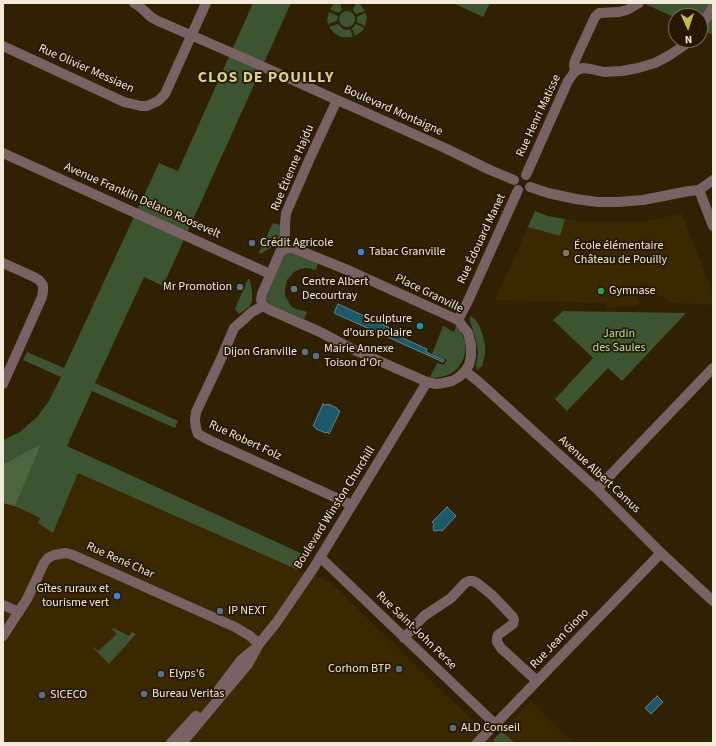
<!DOCTYPE html>
<html>
<head>
<meta charset="utf-8">
<style>
  body { margin:0 }
  #map { position:relative; width:716px; height:746px; overflow:hidden; background:#302103; font-family:"Source Sans 3",sans-serif }
  canvas { display:block }
  .frame { position:absolute; inset:0; border:4px solid #f3e9d9; pointer-events:none }
  .north { position:absolute; left:668px; top:8px; width:40px; height:40px; box-sizing:border-box; background:#261800; border:1px solid #786c57; border-radius:50%; rotate:177deg; font-size:11px; font-weight:700; line-height:16px; text-align:center; color:#f3e9d9 }
  .north::after { content:''; display:block; margin:auto; width:14px; height:18px; background:#c1be40; clip-path:polygon(50% 0,100% 100%,50% 72%,0 100%) }
</style>
</head>
<body>
<div id="map">
<canvas width="716" height="746"></canvas>
<div class="frame"></div>
<div class="north">N</div>
</div>
<script>
const context = document.querySelector('canvas').getContext('2d');
context.lineJoin = 'round';
function fillPath(path, color) {
  context.fillStyle = color;
  context.fill(path, 'evenodd');
}
function toPath(rows) {
  const path = new Path2D();
  for (const r of rows) {
    if (r.length === 3) {
      path.moveTo(r[0] + r[2], r[1]);
      path.arc(r[0], r[1], r[2], 0, 2 * Math.PI);
      continue;
    }
    path.moveTo(r[0], r[1]);
    for (let i = 2; i < r.length; i += 2) path.lineTo(r[i], r[i + 1]);
  }
  return path;
}
function strokePath(path, color, width, dash) {
  context.strokeStyle = color;
  context.lineWidth = width;
  context.lineCap = dash ? 'butt' : 'round';
  context.setLineDash(dash || []);
  context.stroke(path);
}
function drawText(font, color, halo, rows, align = 'center') {
  context.font = font + ' "Source Sans 3",sans-serif';
  context.lineWidth = 3.5;
  context.setLineDash([]);
  context.textBaseline = 'middle';
  context.strokeStyle = halo;
  context.fillStyle = color;
  for (const [text, x, y, turn = 0] of rows) {
    context.save();
    context.translate(x, y);
    context.rotate((+turn || 0) * Math.PI / 180);
    context.textAlign = isNaN(turn) ? turn : align;
    if (halo) context.strokeText(text, 0, 0);
    context.fillText(text, 0, 0);
    context.restore();
  }
}
const built = toPath([
  [535,211,548,216,571,220,597,222,625,222,653,220,682,213,713,295,713,305,675,303,669,301,657,294,655,295,652,292,650,293,648,287,646,287,646,283,637,287,636,285,633,287,640,304,633,306,621,307,606,307,606,303,495,300],
  [78,472,298,570,329,581,493,740,531,701,573,743,158,743,156,741,154,743,3,743,3,503,15,506,40,518,53,533]
]);
const green = toPath([
  [253,3,291,3,163,286,144,277,95,383,178,421,175,428,92,391,67,446,307,556,298,570,78,473,53,533,38,523,40,518,15,506,3,503,3,440,20,432,37,417,49,401,61,377,23,360,27,352,64,368,159,163,178,171],
  [335,3,340,3,342,10,338,13,330,9,332,6],
  [356,3,360,4,365,11,356,14,353,10],
  [453,3,490,3,483,17],
  [643,3,713,3,713,35,700,29,700,16,676,16,676,18],
  [347,19,8],
  [329,12,338,16,337,21,328,24,327,20],
  [365,13,367,17,365,26,357,22,357,17],
  [338,24,343,29,346,30,350,29,353,37,341,37,334,33,329,27],
  [356,24,364,28,362,31,355,36,352,28],
  [535,211,548,216,565,219,560,236,528,227],
  [273,223,281,225,280,240,272,247,260,254,259,252],
  [290,252,318,262,316,270,306,268,300,269,294,272,287,280,285,289,285,295,288,301,291,306,296,309,307,312,304,319,322,327,320,330,269,305,267,301,266,298,283,256,287,253],
  [248,279,249,279,250,281,252,292,252,301,249,307,239,314,235,309],
  [563,311,686,313,622,381,608,368,567,411,555,399,593,358,553,320],
  [470,316,475,319,479,325,482,333,485,345,485,354,482,366,477,370,476,366,478,352,476,340,470,321],
  [443,326,454,332,456,326,459,328,466,343,465,353,463,360,458,368,452,373,445,376,434,378,430,377,437,363,444,365,447,360,432,354],
  [113,628,129,636,132,632,136,634,109,664,93,648,94,647,98,651,117,634,112,629],
  [501,732,506,735,515,743,495,743,493,740]
]);
const forest = toPath([
  [41,444,15,506,3,503,3,462,6,463]
]);
const water = toPath([
  [338,304,397,331,396,335,427,349,426,352,444,360,443,362,334,313,338,304],
  [323,404,326,405,328,404,337,408,337,410,340,411,329,434,327,432,326,433,316,429,315,427,313,426,323,404],
  [447,507,456,516,442,531,440,530,436,531,434,531,433,528,434,524,432,522,447,507],
  [657,696,663,702,651,714,645,708,657,696]
]);
const minor = toPath([
  [134,3,139,6,151,17,158,21,246,59,337,100,360,110,447,149,490,170,514,180],
  [700,28,713,7],
  [3,46,124,102,141,106,147,106,158,101,165,94,206,3],
  [575,71,574,64,576,58,595,17,599,13,619,12,627,10,639,3],
  [3,153,270,274],
  [526,175,568,81,575,71,583,68,591,69,604,72,622,71,638,68,655,63,670,55,686,44,689,40],
  [530,187,548,193,576,199,598,202,618,202,643,200,689,191,699,190,713,180],
  [699,190,713,226],
  [286,248,293,248,350,271,458,320,468,333,471,344,471,356,469,365,465,371,459,377,452,381,443,383,436,384,427,382,352,349,322,333,270,310,263,306,261,300,262,294,280,252,286,248],
  [286,248,285,242,285,224,286,213,310,158,337,100],
  [3,263,34,277,39,280,43,285,43,291,42,297,3,384],
  [263,306,252,312,234,328,220,361,196,412,195,420,196,428,198,434,211,441,352,505],
  [458,320,468,301,518,190],
  [465,371,479,382,597,489,661,553,713,601],
  [597,489,713,368],
  [320,557,495,724],
  [3,605,19,612],
  [3,636,27,599,44,563,48,558,54,555,66,553,73,555,235,627,250,636,259,644],
  [404,638,424,616,451,598,465,583,469,581,473,581,477,583,492,595,513,617,514,620,513,624,498,635,497,638,497,642,501,648,537,681],
  [219,689,241,660,253,650],
  [171,743,196,716],
  [182,743,248,664,259,644,276,623,313,569,427,382],
  [477,743,661,553]
]);
const markers = [
  [252,243,4,"#5c6f8a"],
  [361,252,4,"#3f7fe0"],
  [566,253,4,"#8d6e63"],
  [240,287,4,"#5c6f8a"],
  [294,289,4,"#6b7280"],
  [601,291,4,"#2e9e5b"],
  [420,326,4,"#0f9aa8"],
  [305,352,4,"#5c6f8a"],
  [316,356,4,"#5c6f8a"],
  [117,596,4,"#3f7fe0"],
  [220,611,4,"#5c6f8a"],
  [399,669,4,"#5c6f8a"],
  [161,674,4,"#5c6f8a"],
  [144,694,4,"#5c6f8a"],
  [42,695,4,"#5c6f8a"],
  [453,728,4,"#5c6f8a"]
];
const streetNames = [
  ["Rue Olivier Messiaen",86,69,24],
  ["Boulevard Montaigne",393,111,24],
  ["Rue Henri Matisse",539,116,-65],
  ["Rue Étienne Hajdu",293,168,-67],
  ["Avenue Franklin Delano Roosevelt",142,201,24],
  ["Rue Édouard Manet",482,239,-65],
  ["Place Granville",429,294,26],
  ["Rue Robert Folz",245,441,25],
  ["Avenue Albert Camus",599,475,43],
  ["Boulevard Winston Churchill",335,508,-58],
  ["Rue René Char",120,561,24],
  ["Rue Saint-John Perse",416,631,44],
  ["Rue Jean Giono",560,639,-46]
];
const poiNames = [
  ["Crédit Agricole",260,243],
  ["École élémentaire",574,246],
  ["Château de Pouilly",574,260],
  ["Tabac Granville",369,252],
  ["Centre Albert",302,282],
  ["Decourtray",302,296],
  ["Mr Promotion",232,287,"right"],
  ["Gymnase",609,291],
  ["Sculpture",412,319,"right"],
  ["d'ours polaire",412,333,"right"],
  ["Mairie Annexe",324,349],
  ["Toison d'Or",324,363],
  ["Dijon Granville",297,352,"right"],
  ["Gîtes ruraux et",109,589,"right"],
  ["tourisme vert",109,603,"right"],
  ["IP NEXT",228,611],
  ["Corhom BTP",391,669,"right"],
  ["Elyps'6",169,674],
  ["Bureau Veritas",152,694],
  ["SICECO",50,695],
  ["ALD Conseil",461,728]
];
const parkNames = [
  ["Jardin",619,334],
  ["des Saules",619,348]
];
const districtNames = [
  ["CLOS DE POUILLY",266,78]
];
fillPath(built, '#3a2800');
fillPath(green, '#3c5431');
fillPath(forest, '#4c6640');
fillPath(water, '#1d586a');
strokePath(water, '#5d848b', 1);
strokePath(minor, '#796263', 10);
for (const [x, y, r, color] of markers) {
  const dot = new Path2D();
  dot.arc(x, y, r, 0, 2 * Math.PI);
  context.fillStyle = color;
  context.fill(dot);
  strokePath(dot, '#261800', 1.5);
}
drawText('12px', '#f3e9d9', '#261800', streetNames);
drawText('12px', '#f3e9d9', '#261800', poiNames, 'left');
drawText('12px', '#b4e0a1', '#261800', parkNames);
context.letterSpacing = '1px';
drawText('bold 16px', '#d5d485', '#261800', districtNames);
context.letterSpacing = '0px';
</script>
</body>
</html>
